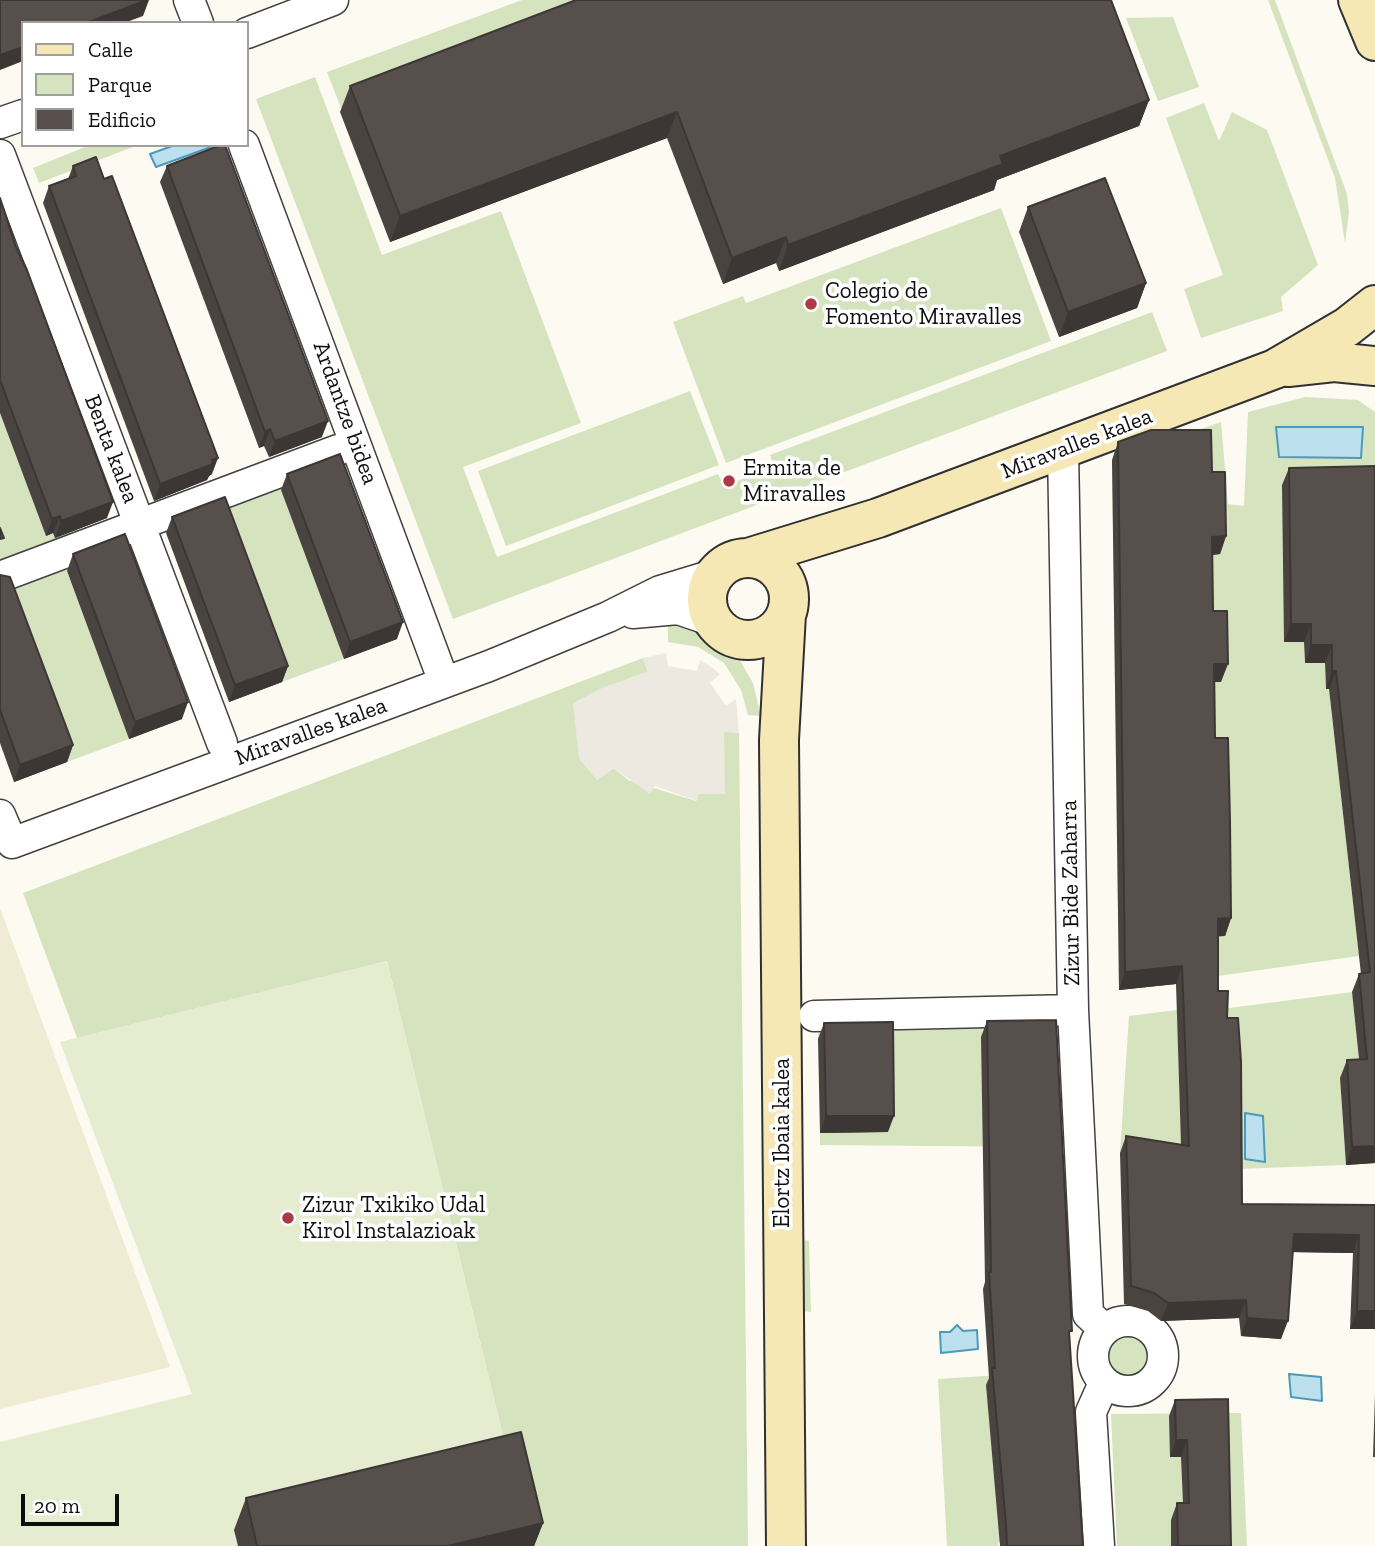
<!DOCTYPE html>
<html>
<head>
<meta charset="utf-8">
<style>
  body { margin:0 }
  #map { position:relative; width:1375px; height:1546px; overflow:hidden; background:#fdfaf2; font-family:"Zilla Slab",serif }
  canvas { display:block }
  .legend { position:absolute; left:21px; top:21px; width:228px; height:126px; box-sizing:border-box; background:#fff; border:2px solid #9f9f9f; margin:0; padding:9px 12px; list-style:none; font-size:21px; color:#0e0e0e }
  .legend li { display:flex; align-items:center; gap:14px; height:35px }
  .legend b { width:35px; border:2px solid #9f9f9f }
  .scale { position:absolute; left:21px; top:1494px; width:98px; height:32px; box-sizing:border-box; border:4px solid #0e0e0e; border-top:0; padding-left:9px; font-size:21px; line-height:24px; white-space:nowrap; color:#0e0e0e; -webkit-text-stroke:5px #fff; paint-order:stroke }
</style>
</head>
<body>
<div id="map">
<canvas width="1375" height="1546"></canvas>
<ul class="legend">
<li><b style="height:9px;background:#f5e8b5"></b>Calle</li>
<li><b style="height:19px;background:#d5e4bf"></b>Parque</li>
<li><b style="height:19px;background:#564f4c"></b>Edificio</li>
</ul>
<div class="scale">20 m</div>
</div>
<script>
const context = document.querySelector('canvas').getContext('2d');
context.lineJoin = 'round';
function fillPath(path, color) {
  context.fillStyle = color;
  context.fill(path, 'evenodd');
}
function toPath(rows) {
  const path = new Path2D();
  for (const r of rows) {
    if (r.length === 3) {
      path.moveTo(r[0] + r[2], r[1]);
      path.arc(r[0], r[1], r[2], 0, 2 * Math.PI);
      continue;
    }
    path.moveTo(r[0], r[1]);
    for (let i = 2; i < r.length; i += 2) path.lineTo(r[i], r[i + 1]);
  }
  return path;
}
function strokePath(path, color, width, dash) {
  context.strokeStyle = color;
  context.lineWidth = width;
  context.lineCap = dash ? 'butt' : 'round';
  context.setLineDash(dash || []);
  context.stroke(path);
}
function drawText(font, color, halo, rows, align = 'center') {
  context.font = font + ' "Zilla Slab",serif';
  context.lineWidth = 7;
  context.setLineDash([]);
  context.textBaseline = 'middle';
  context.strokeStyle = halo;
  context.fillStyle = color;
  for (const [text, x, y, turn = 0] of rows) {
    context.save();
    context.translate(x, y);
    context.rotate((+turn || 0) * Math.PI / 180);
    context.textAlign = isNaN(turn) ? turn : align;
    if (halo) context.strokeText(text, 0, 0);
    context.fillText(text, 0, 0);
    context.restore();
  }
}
const farmland = toPath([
  [0,908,170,1367,0,1409]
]);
const green = toPath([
  [522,0,618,0,341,108,327,72],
  [1268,0,1275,0,1347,194,1349,212,1345,243,1335,178],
  [1173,17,1199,87,1158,101,1126,18],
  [315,77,382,255,501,211,581,423,463,467,497,557,718,474,724,486,774,467,770,455,1152,312,1167,351,453,619,256,99],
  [1204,103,1219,141,1232,112,1267,130,1318,265,1281,297,1283,311,1201,338,1184,289,1223,275,1166,118],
  [90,145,138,145,39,183,33,168],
  [1001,208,1051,341,726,463,673,322,743,296,746,303],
  [690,391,719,465,506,546,478,471],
  [1305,397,1358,400,1375,412,1375,484,1284,642,1304,642,1305,663,1325,663,1326,689,1329,689,1359,956,1119,990,1112,460,1221,422,1228,504,1244,506,1248,412],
  [0,413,46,536,76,525,81,539,0,569],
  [280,486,344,659,282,682,218,510],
  [65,566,129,739,67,762,3,590],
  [674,625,688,627,715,639,738,657,753,683,761,716,748,715,741,690,724,663,698,647,668,642,668,626],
  [643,658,648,672,630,678,597,780,614,768,628,780,696,801,698,794,724,794,724,731,739,733,748,1546,530,1546,387,961,77,1038,23,893],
  [1352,992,1360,1067,1340,1078,1346,1165,1236,1169,1222,1009],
  [1177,1010,1182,1164,1120,1153,1129,1016],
  [1050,1024,1055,1147,820,1145,820,1133,888,1132,887,1039,818,1039,819,1027],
  [800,1239,809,1241,811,1312,802,1311],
  [1129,1357,20],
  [1064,1371,1075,1536,998,1542,998,1546,947,1546,938,1379],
  [1241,1413,1247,1546,1117,1546,1111,1414]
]);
const pitch = toPath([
  [387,961,530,1546,0,1546,0,1442,192,1394,60,1042]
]);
const plaza = toPath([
  [666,653,668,666,697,671,700,660,710,666,720,674,710,683,726,706,736,699,739,733,724,732,725,794,698,794,697,801,655,786,650,794,614,768,597,780,579,759,573,703,604,687,648,672,643,658]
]);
const water = toPath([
  [175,145,210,145,211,147,156,167,150,154,175,145],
  [1276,427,1363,427,1361,458,1279,457,1276,427],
  [1245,1113,1263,1116,1265,1162,1245,1159,1245,1113],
  [957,1325,963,1331,977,1330,978,1349,941,1353,940,1332,950,1332,957,1325],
  [1289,1374,1321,1377,1322,1401,1291,1397,1289,1374]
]);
const street = toPath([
  [189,0,198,23],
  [247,33,333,0],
  [0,123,23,115],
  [244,145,444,682],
  [0,155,222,743],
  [1063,449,1073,1010,1088,1314,1104,1329],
  [0,577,338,450],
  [633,613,678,609,713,621],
  [0,815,12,843,489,666,608,617,660,591,716,574],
  [814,1016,1073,1010],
  [1128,1356,35],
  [1099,1546,1091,1412,1104,1383]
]);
const secondary = toPath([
  [1358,0,1375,41],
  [1288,367,1334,362,1375,366],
  [748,599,41],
  [748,558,878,518,1275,369,1347,327,1375,305],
  [786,1546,779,740,786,614]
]);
const wall = toPath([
  [350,86,1149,100,1139,126,997,180,994,190,779,271,776,263,723,284,667,138,390,242,340,112],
  [73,166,212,474,209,476,207,480,154,501,43,203,49,186,68,179],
  [167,166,322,437,269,457,264,446,259,448,160,182],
  [0,198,107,518,55,538,53,533,46,536,0,413],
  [1028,207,1146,283,1137,308,1059,337,1019,232],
  [1118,442,1212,472,1226,536,1220,554,1213,555,1213,611,1221,682,1215,682,1215,738,1231,918,1225,936,1218,936,1218,991,1227,1018,1242,1204,1375,1205,1375,1329,1350,1329,1353,1253,1293,1252,1281,1339,1241,1336,1239,1318,1161,1321,1148,1311,1124,1304,1120,1153,1126,1136,1181,1145,1176,984,1119,990,1112,460],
  [1375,466,1375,1163,1346,1165,1340,1078,1347,1060,1359,1059,1352,992,1359,974,1361,974,1329,689,1326,689,1325,663,1305,663,1304,642,1284,642,1282,485,1289,468],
  [287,474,397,639,344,659,281,490],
  [172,517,288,666,282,682,229,702,166,533],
  [73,554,182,719,129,739,67,571],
  [0,575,73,745,67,762,14,782,0,743],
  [987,1021,1069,1338,1083,1546,1000,1546,986,1385,989,1378,983,1289,985,1282,981,1037],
  [824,1023,888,1132,820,1133,818,1039],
  [1375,1394,1375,1457,1373,1457],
  [1175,1400,1231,1546,1171,1546,1171,1520,1177,1503,1183,1503,1181,1457,1170,1457,1169,1416],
  [246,1498,543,1523,534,1546,238,1546,234,1530]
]);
const shadedWall = toPath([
  [147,0,149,0,143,16,124,23,86,23],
  [23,47,23,61,0,70,0,55],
  [1149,100,1139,126,997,180,994,190,779,271,788,245,1000,156],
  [677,112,667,138,390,242,400,216],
  [786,237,776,263,723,284,732,258],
  [1146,283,1137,308,1059,337,1068,312],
  [328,421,322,437,269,457,275,441],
  [270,429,264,446,259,448,265,432],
  [218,458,212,474,209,476,207,480,154,501,160,484],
  [113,502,107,518,55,538,61,521],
  [60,516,53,533,46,536,52,519],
  [1226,536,1220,554,1206,555,1212,537],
  [403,622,397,639,344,659,350,642],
  [1291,624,1311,624,1304,642,1284,642],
  [1311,645,1332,645,1325,663,1305,663],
  [1214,664,1228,664,1221,682,1208,682],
  [288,666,282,682,229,702,235,685],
  [1332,671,1336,671,1329,689,1326,689],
  [188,702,182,719,129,739,135,722],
  [73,745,67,762,14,782,20,765],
  [1231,918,1225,936,1211,937,1218,919],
  [1182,966,1176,984,1119,990,1125,972],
  [826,1116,894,1116,888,1132,820,1133],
  [1375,1146,1375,1163,1346,1165,1352,1147],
  [1294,1234,1359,1235,1353,1253,1288,1252],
  [1246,1300,1239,1318,1161,1321,1168,1303],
  [1357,1311,1375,1311,1375,1329,1350,1329],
  [1247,1318,1288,1321,1281,1339,1241,1336],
  [1176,1440,1187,1440,1181,1457,1170,1457],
  [543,1523,534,1546,448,1546]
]);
const building = toPath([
  [0,0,147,0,86,23,23,23,23,47,0,55,0,0],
  [576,0,1111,0,1149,100,1000,156,1003,164,788,245,786,237,732,258,677,112,400,216,350,86,576,0],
  [221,145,225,145,328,421,275,441,270,429,265,432,167,166,221,145],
  [96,157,104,179,112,176,218,458,212,460,213,464,160,484,49,186,76,176,73,166,96,157],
  [1105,178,1146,283,1068,312,1028,207,1105,178],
  [0,198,16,247,27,270,113,502,61,521,60,516,52,519,0,380,0,198],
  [1151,430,1211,430,1212,472,1225,472,1226,536,1212,537,1213,611,1227,611,1228,664,1214,664,1215,738,1228,738,1230,821,1231,918,1218,919,1218,991,1228,991,1227,1018,1238,1018,1241,1061,1242,1204,1375,1205,1375,1311,1357,1311,1359,1235,1294,1234,1288,1321,1247,1318,1246,1300,1168,1303,1154,1293,1131,1286,1126,1136,1189,1146,1182,966,1125,972,1118,442,1151,430],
  [340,454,403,622,350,642,287,474,340,454],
  [1375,466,1375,1146,1352,1147,1347,1060,1367,1059,1359,974,1370,972,1336,671,1332,671,1332,645,1311,645,1311,624,1291,624,1289,468,1375,466],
  [225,497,288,666,235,685,172,517,225,497],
  [0,528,4,538,0,539,0,528],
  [125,534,188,702,135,722,73,554,125,534],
  [0,575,10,577,73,745,20,765,0,710,0,575],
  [1056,1020,1072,1331,1069,1331,1083,1546,1007,1546,1006,1525,992,1368,995,1368,989,1272,991,1272,987,1021,1056,1020],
  [893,1022,894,1116,826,1116,824,1023,893,1022],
  [1228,1399,1231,1546,1178,1546,1177,1503,1189,1503,1187,1440,1176,1440,1175,1400,1228,1399],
  [521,1432,543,1523,448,1546,257,1546,246,1498,521,1432]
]);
const markers = [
  [811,304,7,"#ac3848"],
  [729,481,7,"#ac3848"],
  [288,1218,7,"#ac3848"]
];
const poiNames = [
  ["Colegio de",825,291],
  ["Fomento Miravalles",825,317],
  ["Ermita de",743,468],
  ["Miravalles",743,494],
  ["Zizur Txikiko Udal",302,1205],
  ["Kirol Instalazioak",302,1231]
];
const streetNames = [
  ["Ardantze bidea",345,413,70],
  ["Miravalles kalea",1077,444,-21],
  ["Benta kalea",111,449,69],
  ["Miravalles kalea",311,732,-20],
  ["Zizur Bide Zaharra",1071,893,-91],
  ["Elortz Ibaia kalea",782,1143,-90]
];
fillPath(farmland, '#f0ecd4');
fillPath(green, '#d5e4bf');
fillPath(pitch, '#e5ecd0');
fillPath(plaza, '#ede9e1');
fillPath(water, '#bde0ee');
strokePath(water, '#4d99bc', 2);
strokePath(street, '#414141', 33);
strokePath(secondary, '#303030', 42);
strokePath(street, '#fff', 30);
strokePath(secondary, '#f5e8b5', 38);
fillPath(wall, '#4a4441');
fillPath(shadedWall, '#3c3735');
fillPath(building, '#564f4c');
strokePath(building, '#3c3735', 2);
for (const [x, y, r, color] of markers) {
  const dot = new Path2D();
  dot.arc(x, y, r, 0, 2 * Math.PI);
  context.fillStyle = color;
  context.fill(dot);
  strokePath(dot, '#fff', 2.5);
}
drawText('23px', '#0e0e0e', '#fff', poiNames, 'left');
drawText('23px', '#0e0e0e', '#fff', streetNames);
</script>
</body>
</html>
